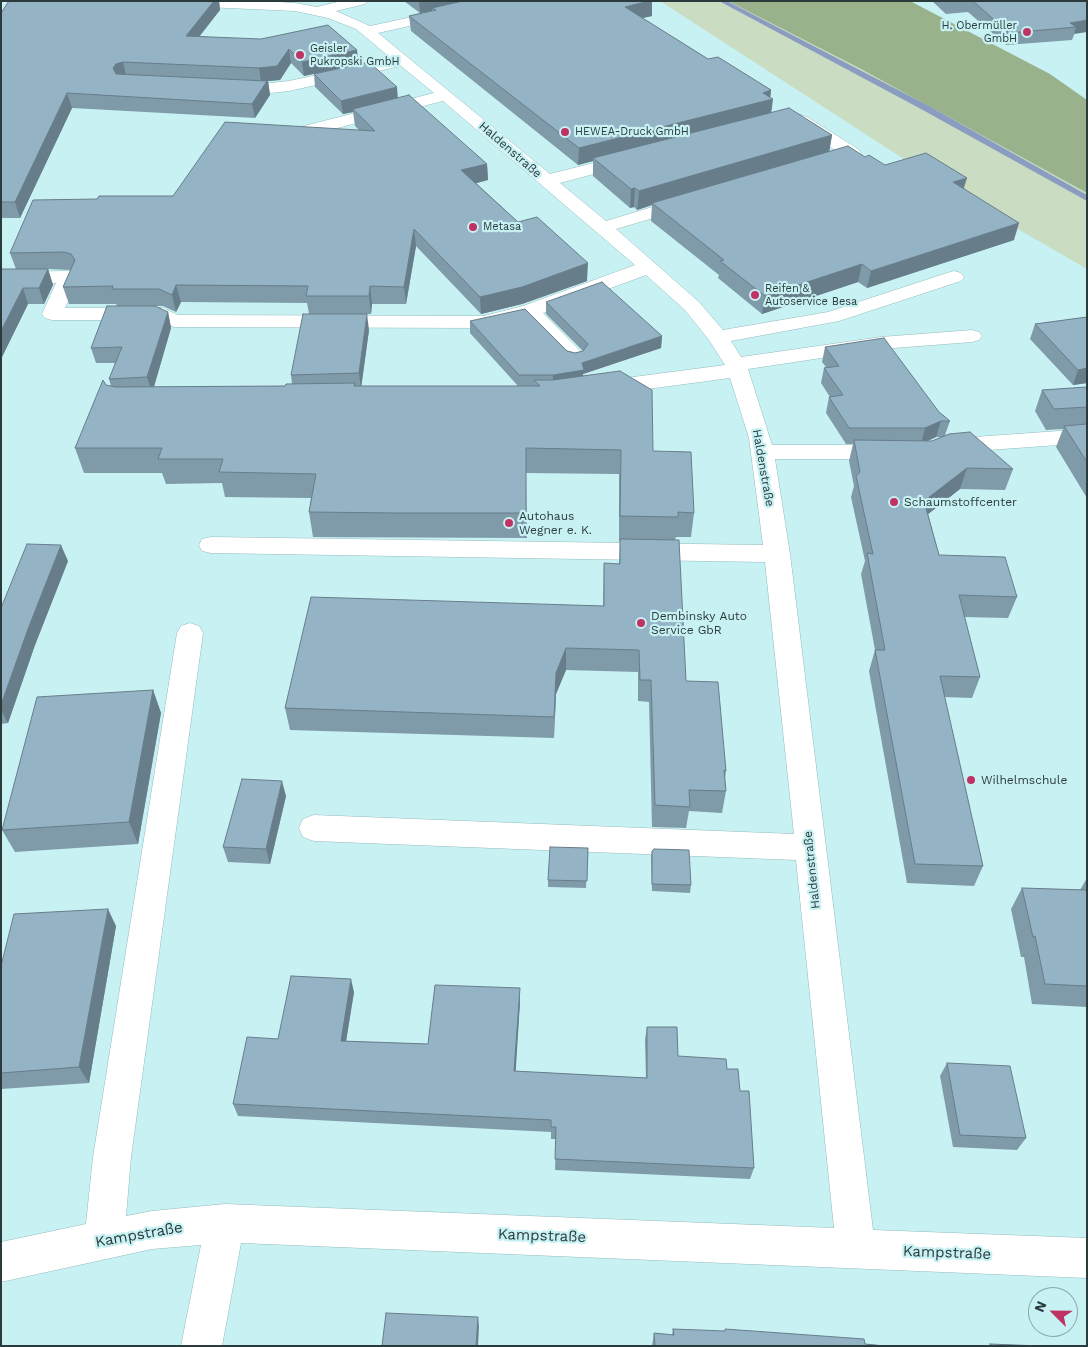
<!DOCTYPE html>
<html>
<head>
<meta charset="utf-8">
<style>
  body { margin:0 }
  #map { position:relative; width:1088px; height:1347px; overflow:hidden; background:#c8f1f3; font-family:"Work Sans",sans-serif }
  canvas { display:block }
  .frame { position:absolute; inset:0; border:2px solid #2b3b3c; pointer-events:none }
  .north { position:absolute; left:1028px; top:1287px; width:50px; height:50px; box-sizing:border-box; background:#c8f1f3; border:1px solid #89a8aa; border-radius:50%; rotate:293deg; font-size:14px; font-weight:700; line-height:20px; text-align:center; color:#2b3b3c }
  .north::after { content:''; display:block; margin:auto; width:18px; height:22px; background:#bf3264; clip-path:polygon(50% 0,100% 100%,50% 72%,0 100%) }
</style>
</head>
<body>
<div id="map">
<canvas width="1088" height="1347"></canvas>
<div class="frame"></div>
<div class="north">N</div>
</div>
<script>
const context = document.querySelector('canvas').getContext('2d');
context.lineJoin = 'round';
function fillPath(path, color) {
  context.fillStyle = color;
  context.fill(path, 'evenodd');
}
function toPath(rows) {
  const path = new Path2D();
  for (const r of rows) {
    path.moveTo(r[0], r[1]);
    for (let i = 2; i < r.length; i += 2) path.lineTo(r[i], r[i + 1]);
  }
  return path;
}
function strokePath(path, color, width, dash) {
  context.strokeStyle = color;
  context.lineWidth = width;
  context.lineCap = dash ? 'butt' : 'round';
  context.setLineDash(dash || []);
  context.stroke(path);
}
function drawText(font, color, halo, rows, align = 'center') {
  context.font = font + ' "Work Sans",sans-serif';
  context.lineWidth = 4.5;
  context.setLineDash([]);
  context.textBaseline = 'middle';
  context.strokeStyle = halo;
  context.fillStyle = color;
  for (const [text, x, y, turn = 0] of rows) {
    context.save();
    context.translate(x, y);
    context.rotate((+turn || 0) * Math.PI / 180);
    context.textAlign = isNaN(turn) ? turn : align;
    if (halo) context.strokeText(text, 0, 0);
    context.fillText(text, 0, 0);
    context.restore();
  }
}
const green = toPath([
  [660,1,728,1,861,69,1087,193,1087,269,964,198]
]);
const forest = toPath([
  [728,1,910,1,1050,74,1087,100,1087,193,861,69]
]);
const stream = toPath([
  [719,1,727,1,927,105,1087,195,1087,201,921,109,719,1]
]);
const minor = toPath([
  [154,1,262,1,295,3,317,7,341,1,367,1,365,4,336,11,370,26,445,10,450,11,452,14,450,17,378,33,550,174,629,154,635,155,638,159,635,163,560,183,606,221,682,198,688,197,694,198,697,202,694,206,616,229,699,302,723,330,828,312,947,273,954,271,961,273,964,277,961,281,839,321,731,341,741,357,881,337,972,330,979,332,982,336,979,340,972,342,881,349,748,369,772,445,888,445,896,447,900,452,896,457,888,459,775,459,790,554,873,1230,1087,1238,1087,1278,241,1243,222,1346,181,1346,201,1245,152,1249,1,1282,1,1242,86,1224,93,1157,177,633,181,626,190,623,199,626,203,633,131,1157,126,1216,152,1211,225,1204,834,1228,796,860,314,841,303,837,299,828,303,819,314,815,794,834,765,562,211,553,202,551,199,545,202,539,211,537,763,545,749,438,730,378,603,395,595,393,592,388,595,383,603,381,725,365,709,340,685,310,646,275,543,313,586,357,582,361,575,363,568,361,526,318,484,328,174,327,159,320,52,320,45,318,42,314,56,283,1,284,1,272,69,271,76,273,79,277,65,308,163,308,178,315,484,316,523,306,635,265,443,101,306,136,300,135,298,131,300,127,434,93,401,66,289,91,261,94,233,93,227,91,225,88,227,85,233,83,261,84,289,81,392,59,356,29,328,18,295,11,161,5,154,1],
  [801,115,807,117,858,149,861,153,858,157,832,165,826,166,820,165,817,161,820,157,838,152,795,123,793,120,795,117,801,115],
  [1087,429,1087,443,946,453,938,451,935,446,938,441,946,439,1087,429]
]);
const wall = toPath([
  [9,1,219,1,220,10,199,36,357,50,358,64,304,76,291,63,280,80,268,81,270,95,255,118,72,108,20,218,1,218,1,13],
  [404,1,652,1,652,16,642,18,708,59,771,90,770,97,771,113,832,135,829,152,865,157,885,165,964,188,1014,240,867,288,858,282,762,314,718,278,719,275,651,221,652,205,637,210,634,207,630,208,593,176,593,161,578,165,411,31,409,16,420,13],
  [932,1,1087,1,1072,40,1006,45,968,12,946,14],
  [314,74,398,98,487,164,488,180,476,183,518,222,587,281,522,304,481,314,416,246,406,304,372,304,371,314,309,314,307,303,181,302,176,312,163,306,117,306,116,304,69,304,63,287,71,270,48,269,53,285,44,304,28,304,2,357,1,357,1,269,16,269,10,253,359,130,355,126,353,112,343,114,315,87],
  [546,302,662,336,661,348,583,374,583,376,653,451,694,513,691,537,676,537,675,540,686,681,726,771,725,779,726,791,722,813,689,811,686,828,652,827,649,702,638,701,638,672,566,670,556,694,554,738,290,730,285,708,603,606,604,563,619,564,620,541,619,541,619,474,526,473,527,538,313,537,309,512,311,498,225,497,222,483,166,484,162,473,84,473,75,448,106,385,111,386,109,379,115,363,96,363,91,348,168,312,171,328,154,387,285,386,292,384,291,375,369,330,361,386,518,386,470,333,470,321,575,353,583,351,546,314],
  [1087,317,1087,383,1073,385,1030,339,1035,324],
  [825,347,939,412,950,421,945,435,1013,469,1005,490,960,489,928,514,939,555,1017,597,1008,618,964,617,980,677,972,698,944,697,983,866,974,886,907,883,869,671,875,650,861,574,865,561,851,497,854,486,849,461,853,444,846,444,826,413,829,397,830,397,821,383,824,368,826,367,822,362],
  [936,437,942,437,932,441,928,441],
  [1087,387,1087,498,1056,447,1063,429,1046,430,1035,411,1042,390],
  [68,561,35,645,8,723,1,724,1,608],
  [153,690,161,713,138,844,15,852,2,830],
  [286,796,270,864,228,862,223,847],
  [588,848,586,888,548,887,548,880],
  [652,851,691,885,690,893,652,891,651,858],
  [1087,878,1087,1007,1032,1004,1024,957,1021,957,1011,909,1022,888,1080,890],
  [116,926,89,1083,1,1089,1,966],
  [354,992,346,1041,428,1044,520,1002,515,1071,646,1078,645,1040,647,1027,678,1056,727,1069,740,1091,754,1168,750,1179,555,1170,556,1139,551,1139,551,1132,238,1116,233,1104,278,1039],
  [947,1063,1026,1138,1017,1150,953,1147,940,1076],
  [673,1329,865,1344,885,1346,652,1346,654,1333,672,1335]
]);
const shadedWall = toPath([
  [214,1,219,1,220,10,189,50,186,36],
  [419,1,477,1,432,8,432,11,420,13],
  [649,1,652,1,652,16,624,22,625,7],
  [1087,20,1087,32,1074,34,1076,27,1070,23],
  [289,49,291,63,280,80,268,81,270,95,255,118,252,104,261,82,259,68],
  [357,50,358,64,304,76,302,62],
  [123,62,126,76,119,78,113,68,116,64],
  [397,87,398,100,353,109,353,112,343,114,341,101],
  [771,90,770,100,773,99,771,115,593,158,593,161,578,165,579,148],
  [67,93,72,108,20,218,15,202],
  [832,135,829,153,652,203,652,205,637,210,639,191],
  [487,164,488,180,462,187,461,170],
  [967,178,962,194,953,182],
  [635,188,634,207,630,208,631,189],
  [1019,223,1014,240,867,288,871,271],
  [414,229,416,246,406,304,404,287],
  [588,263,587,281,522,304,481,314,480,297],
  [862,264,858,282,762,314,765,296],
  [48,269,53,285,44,304,39,288],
  [176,285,181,302,176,312,172,295],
  [370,286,372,304,371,314,369,296],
  [23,288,28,304,2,357,1,355,1,331],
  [168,312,171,328,152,393,147,377],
  [367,314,369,330,361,389,359,373],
  [662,336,661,348,583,374,583,382,553,386,553,375,582,363],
  [1087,368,1087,383,1073,385,1078,370],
  [941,421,936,437,921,444,925,428],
  [967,468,960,489,918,522,924,501],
  [61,545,68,561,35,645,8,723,1,710,1,705,28,629],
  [566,648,566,670,556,694,554,738,556,673],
  [153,690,161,713,138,844,129,822],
  [282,781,286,796,270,864,266,849],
  [108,909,116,926,89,1083,79,1067],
  [351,979,354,992,344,1054,341,1041],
  [520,988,520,1002,515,1083,514,1071],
  [478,1317,479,1327,478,1346,476,1346]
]);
const building = toPath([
  [9,1,214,1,186,36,261,39,328,25,357,50,302,62,289,49,277,66,259,68,123,62,116,64,113,68,116,74,267,81,252,104,67,93,15,202,1,202,1,13,9,1],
  [463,1,649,1,625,7,708,59,718,57,771,90,763,93,773,99,579,148,409,16,436,10,432,8,463,1],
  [973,1,1087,1,1087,20,1070,23,1076,27,1009,33,973,1],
  [369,62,397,87,341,101,314,74,369,62],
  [409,95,487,164,461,170,518,222,537,217,588,263,522,287,480,297,414,229,404,287,370,286,369,296,306,296,308,286,176,285,172,295,159,289,112,289,113,286,63,287,75,260,71,254,64,252,10,253,33,200,97,199,99,196,173,196,225,122,375,131,353,109,409,95],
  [789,108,832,135,639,191,635,188,631,189,593,158,789,108],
  [848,146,865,157,869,155,885,165,926,153,967,178,953,182,1019,223,871,271,862,264,765,296,720,261,724,260,652,203,848,146],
  [1,269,48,269,39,288,23,288,1,331,1,269],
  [602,282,662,336,582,363,584,370,553,375,519,375,470,321,525,309,567,351,575,353,583,351,588,344,546,302,602,282],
  [107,306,155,306,168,312,147,377,109,379,122,347,91,348,107,306],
  [303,314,367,314,359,373,291,375,303,314],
  [1087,317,1087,368,1078,370,1035,324,1087,317],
  [884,338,939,412,950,421,941,421,925,428,849,428,829,397,843,395,824,368,839,366,825,347,884,338],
  [620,371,652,390,653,451,691,452,694,513,678,512,678,517,620,516,621,450,526,448,526,513,397,513,309,512,316,474,219,472,223,459,158,459,162,448,75,448,103,380,106,385,115,387,285,386,286,384,355,383,354,386,540,386,534,380,553,380,620,371],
  [1087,387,1087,407,1054,409,1042,390,1087,387],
  [1087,424,1087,462,1064,426,1087,424],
  [970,432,1013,469,967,468,924,501,939,555,1005,557,1017,597,959,595,980,677,940,676,983,866,915,864,875,650,885,650,867,553,873,554,856,476,860,472,854,440,932,441,949,434,970,432],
  [620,539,679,540,686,681,718,682,726,771,724,770,726,791,689,790,690,807,655,805,651,680,640,680,639,650,566,648,556,673,554,717,285,708,311,597,604,606,604,563,620,564,620,539],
  [27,544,61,545,28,629,1,705,1,608,27,544],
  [153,690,129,822,2,830,37,697,153,690],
  [242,779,282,781,266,849,223,847,242,779],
  [550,847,588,848,587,881,548,880,550,847],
  [654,849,689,850,691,885,652,884,652,851,654,849],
  [1022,888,1087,890,1087,986,1045,984,1035,936,1033,937,1022,888],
  [108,909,79,1067,1,1073,1,966,14,914,108,909],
  [291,976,351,979,341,1041,428,1044,435,985,520,988,514,1071,647,1078,647,1027,677,1027,678,1056,726,1059,727,1069,738,1069,740,1091,749,1091,754,1168,555,1159,556,1127,551,1127,551,1120,233,1104,247,1037,278,1039,291,976],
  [947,1063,1010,1066,1026,1138,960,1135,947,1063],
  [386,1313,478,1317,476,1346,382,1346,386,1313],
  [673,1329,725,1331,725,1329,864,1339,865,1344,885,1346,655,1346,654,1333,674,1335,673,1329],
  [990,1344,1040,1346,991,1346,990,1344]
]);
const markers = [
  [1027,32,5,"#bf3264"],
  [300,55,5,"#bf3264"],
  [565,132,5,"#bf3264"],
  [473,227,5,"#bf3264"],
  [755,295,5,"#bf3264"],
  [894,502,5,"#bf3264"],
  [509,523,5,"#bf3264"],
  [641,623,5,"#bf3264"],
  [971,780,5,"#bf3264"]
];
const farPoinames = [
  ["H. Obermüller",1017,26,"right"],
  ["GmbH",1017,39,"right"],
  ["Geisler",310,49],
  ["Pukropski GmbH",310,62],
  ["HEWEA-Druck GmbH",575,132],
  ["Metasa",483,227],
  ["Reifen &",765,289],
  ["Autoservice Besa",765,302]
];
const streetNames = [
  ["Haldenstraße",510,150,41],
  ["Haldenstraße",763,468,80],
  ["Haldenstraße",812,870,-96]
];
const poiNames = [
  ["Schaumstoffcenter",904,502],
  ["Autohaus",519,516],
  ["Wegner e. K.",519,530],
  ["Dembinsky Auto",651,616],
  ["Service GbR",651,630],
  ["Wilhelmschule",981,780]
];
const nearStreetnames = [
  ["Kampstraße",139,1235,-10],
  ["Kampstraße",542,1236,2],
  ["Kampstraße",947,1253,2]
];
fillPath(green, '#cadcc1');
fillPath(forest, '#99b28c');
fillPath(stream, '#8b9cc1');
strokePath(minor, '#94bbbd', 1);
fillPath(minor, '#fff');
fillPath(wall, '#7f9aa9');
fillPath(shadedWall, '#687d8a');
fillPath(building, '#94b3c5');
strokePath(building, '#687d8a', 1);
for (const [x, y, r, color] of markers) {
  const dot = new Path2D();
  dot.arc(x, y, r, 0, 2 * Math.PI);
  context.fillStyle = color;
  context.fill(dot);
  strokePath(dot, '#c8f1f3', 2);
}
drawText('11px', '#2b3b3c', '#c8f1f3', farPoinames, 'left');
drawText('12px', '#2b3b3c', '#c8f1f3', streetNames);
drawText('12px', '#2b3b3c', '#c8f1f3', poiNames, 'left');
drawText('15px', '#2b3b3c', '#c8f1f3', nearStreetnames);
</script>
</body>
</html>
